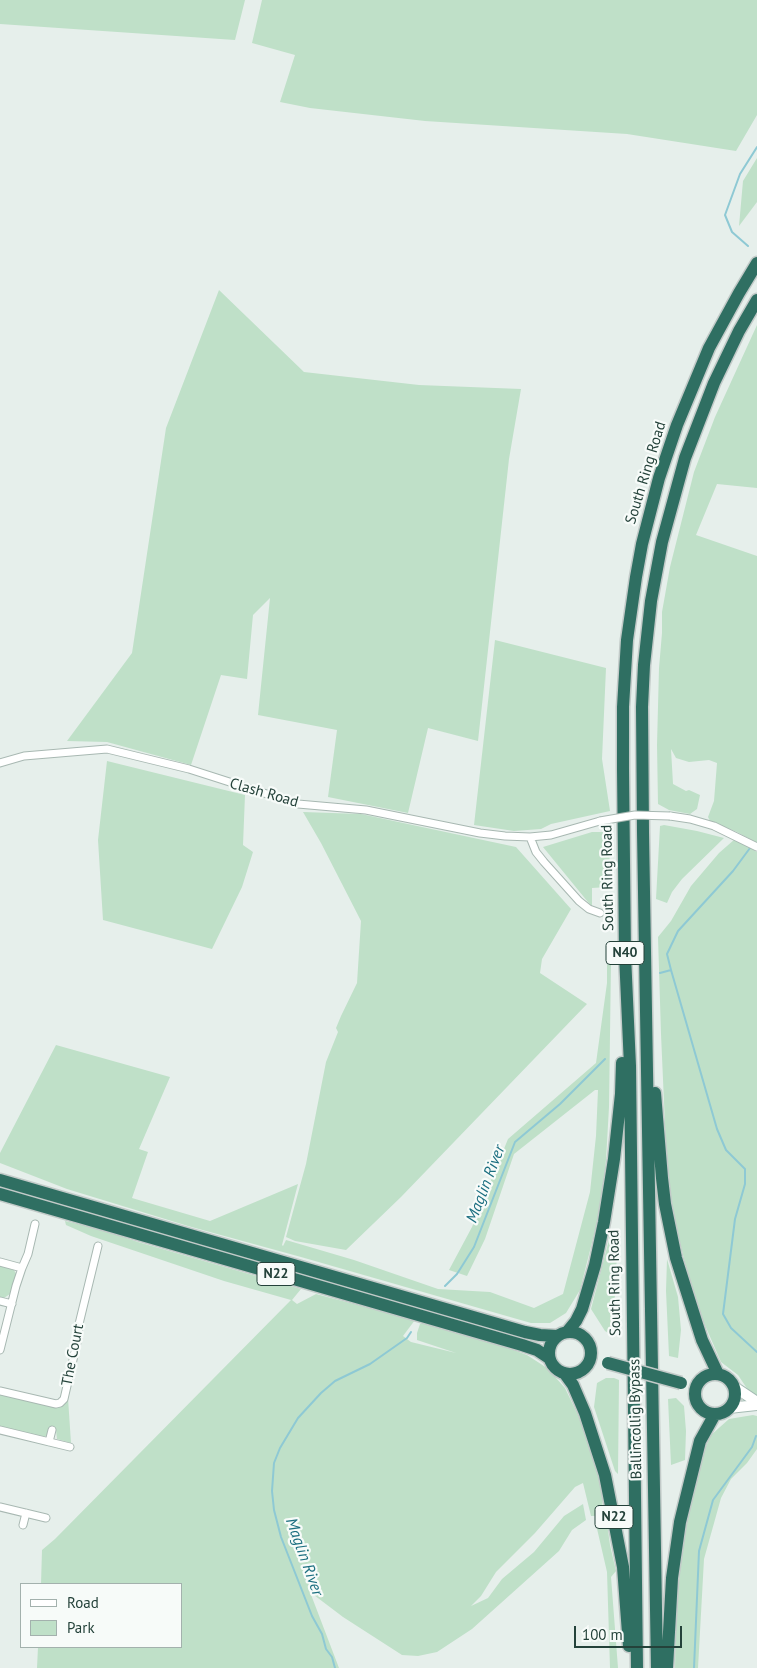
<!DOCTYPE html>
<html>
<head>
<meta charset="utf-8">
<style>
  body { margin:0 }
  #map { position:relative; width:757px; height:1668px; overflow:hidden; background:#e6efeb; font-family:"PT Sans",sans-serif }
  canvas { display:block }
  .legend { position:absolute; left:20px; top:1583px; width:162px; height:65px; box-sizing:border-box; background:#f7fbf9; border:1px solid #a3b1ad; margin:0; padding:6px 9px; list-style:none; font-size:15px; color:#24423a }
  .legend li { display:flex; align-items:center; gap:10px; height:25px }
  .legend b { width:25px; border:1px solid #a3b1ad }
  .scale { position:absolute; left:574px; top:1626px; width:108px; height:22px; box-sizing:border-box; border:2px solid #24423a; border-top:0; padding-left:6px; font-size:15px; line-height:18px; white-space:nowrap; color:#24423a; -webkit-text-stroke:4px #f7fbf9; paint-order:stroke }
</style>
</head>
<body>
<div id="map">
<canvas width="757" height="1668"></canvas>
<ul class="legend">
<li><b style="height:6px;background:#fff"></b>Road</li>
<li><b style="height:14px;background:#bfe0c8"></b>Park</li>
</ul>
<div class="scale">100 m</div>
</div>
<script>
const context = document.querySelector('canvas').getContext('2d');
context.lineJoin = 'round';
function fillPath(path, color) {
  context.fillStyle = color;
  context.fill(path, 'evenodd');
}
function toPath(rows) {
  const path = new Path2D();
  for (const r of rows) {
    if (r.length === 3) {
      path.moveTo(r[0] + r[2], r[1]);
      path.arc(r[0], r[1], r[2], 0, 2 * Math.PI);
      continue;
    }
    path.moveTo(r[0], r[1]);
    for (let i = 2; i < r.length; i += 2) path.lineTo(r[i], r[i + 1]);
  }
  return path;
}
function strokePath(path, color, width, dash) {
  context.strokeStyle = color;
  context.lineWidth = width;
  context.lineCap = dash ? 'butt' : 'round';
  context.setLineDash(dash || []);
  context.stroke(path);
}
function drawText(font, color, halo, rows, align = 'center') {
  context.font = font + ' "PT Sans",sans-serif';
  context.lineWidth = 4.5;
  context.setLineDash([]);
  context.textBaseline = 'middle';
  context.strokeStyle = halo;
  context.fillStyle = color;
  for (const [text, x, y, turn = 0] of rows) {
    context.save();
    context.translate(x, y);
    context.rotate((+turn || 0) * Math.PI / 180);
    context.textAlign = isNaN(turn) ? turn : align;
    if (halo) context.strokeText(text, 0, 0);
    context.fillText(text, 0, 0);
    context.restore();
  }
}
const green = toPath([
  [0,0,245,0,235,40,0,24],
  [262,0,757,0,757,115,736,151,627,134,425,121,310,108,280,102,295,55,252,43],
  [757,158,757,202,739,226,743,181],
  [219,290,304,372,419,385,521,389,509,459,478,741,428,728,408,813,328,797,337,730,258,715,270,598,253,615,247,679,221,675,191,765,107,742,67,741,132,653,166,428],
  [757,325,757,488,717,484,696,535,757,556,757,843,737,832,710,821,708,817,714,801,717,763,709,760,689,762,676,758,671,749,673,784,686,791,689,790,700,795,697,809,690,814,669,810,658,804,657,745,659,668,662,633,662,612,670,567,694,472,715,417],
  [495,640,606,668,602,759,610,811,551,824,541,829,514,831,474,825],
  [107,761,245,795,243,845,253,852,242,887,212,949,103,920,98,840],
  [303,812,361,814,516,847,571,909,542,959,540,973,587,1004,401,1197,346,1250,295,1241,286,1237,306,1164,326,1062,338,1032,336,1028,341,1016,357,983,361,921,321,843],
  [664,825,697,831,724,838,682,879,672,892,667,903,656,899,660,826],
  [592,832,611,832,608,887,592,888,592,907,543,847],
  [735,839,757,852,757,1397,748,1390,738,1375,721,1362,694,1300,668,1193,661,1034,658,937,671,921,691,886,719,853],
  [611,962,609,1107,606,1160,601,1207,580,1290,566,1313,550,1323,531,1323,301,1257,188,1226,67,1189,0,1163,0,1153,56,1045,170,1077,139,1149,148,1152,132,1198,210,1221,298,1184,282,1245,283,1246,286,1240,354,1260,438,1289,490,1292,534,1308,563,1294,590,1192,596,1136,598,1090,595,1090,514,1154,485,1239,467,1276,449,1270,472,1227,508,1139,596,1063,607,983,607,965],
  [65,1221,100,1229,138,1242,301,1289,292,1300,297,1304,316,1294,415,1320,403,1336,411,1342,456,1353,417,1340,417,1333,420,1324,423,1323,487,1340,527,1355,547,1368,565,1388,578,1415,595,1461,603,1495,602,1513,594,1516,591,1516,583,1483,575,1487,535,1533,496,1572,481,1596,471,1606,488,1598,502,1579,534,1552,564,1516,583,1504,586,1520,572,1530,559,1551,472,1629,437,1652,418,1656,402,1655,343,1617,310,1592,339,1668,37,1668,38,1647,181,1647,181,1584,41,1584,42,1550,55,1539,291,1300,224,1281,91,1236,66,1225],
  [611,1232,618,1232,613,1336,605,1331,591,1309],
  [667,1259,678,1297,681,1330,678,1358,669,1356,666,1291],
  [0,1266,14,1270,16,1274,10,1294,4,1298,0,1297],
  [606,1378,614,1378,619,1380,618,1474,615,1471,594,1407,597,1383],
  [0,1393,54,1407,61,1406,68,1398,71,1443,57,1439,56,1430,50,1429,48,1435,44,1437,0,1427],
  [676,1398,684,1406,686,1431,685,1460,671,1465,668,1399],
  [753,1415,757,1416,757,1449,747,1463,731,1479,721,1498,704,1559,698,1668,675,1668,676,1617,683,1536,703,1453,711,1435,729,1419],
  [604,1514,606,1516,610,1545,616,1571,611,1577,618,1668,610,1668,607,1572,595,1520]
]);
const stream = toPath([
  [748,246,732,232,725,215,740,174,757,147],
  [671,970,717,1129,726,1150,745,1169,745,1184,735,1219,723,1314,731,1328,757,1352],
  [660,973,671,970,667,954,678,931,733,871,750,848],
  [445,1286,457,1274,474,1247,515,1142,560,1104,605,1059],
  [335,1668,332,1657,326,1649,322,1634,312,1616,281,1537,274,1510,272,1491,274,1463,280,1448,298,1418,321,1393,335,1381,370,1364,407,1338,411,1332],
  [694,1668,699,1551,713,1500,752,1447,756,1436]
]);
const street = toPath([
  [0,763,24,756,107,749,189,769,298,804,366,810,480,833,505,836,530,837,551,835,600,821],
  [670,816,690,819,714,826,757,847],
  [530,837,536,852,544,862,579,901,589,909,600,913],
  [0,1262,22,1268,16,1286,0,1350],
  [22,1268,28,1254,35,1224],
  [0,1301,12,1304],
  [0,1391,56,1404,60,1403,64,1399,78,1338,79,1324,98,1246],
  [0,1430,70,1447],
  [49,1442,52,1430],
  [0,1507,46,1518],
  [23,1525,26,1513]
]);
const secondary = toPath([
  [733,1386,757,1402],
  [729,1408,757,1405]
]);
const highway = toPath([
  [655,1093,662,1178,665,1204,676,1258,702,1340,718,1374],
  [0,1180,525,1332,540,1335,557,1336],
  [0,1194,522,1345,537,1350,549,1358],
  [570,1353,21],
  [567,1332,576,1321,582,1309,595,1265,604,1222,614,1159,621,1094,622,1063],
  [715,1394,20],
  [565,1374,573,1385,585,1413,605,1475,623,1567,629,1646],
  [637,1668,630,1066,625,955,623,769,623,707,627,640,636,577,642,544,659,478,677,425,709,348,739,293,757,263],
  [657,1668,643,832,642,707,644,665,651,601,662,542,685,458,714,383,739,331,757,300],
  [667,1668,672,1578,680,1522,700,1441,715,1414]
]);
const streetBridge = toPath([
  [600,821,635,815,670,816]
]);
const highwayBridge = toPath([
  [608,1363,681,1383]
]);
const shields = [
  [625,953,38],
  [276,1274,38],
  [614,1517,38]
];
const shieldNames = [
  ["N40",625,953],
  ["N22",276,1274],
  ["N22",614,1517]
];
const streetNames = [
  ["South Ring Road",646,473,-73],
  ["Clash Road",264,793,16],
  ["South Ring Road",608,878,-91],
  ["South Ring Road",615,1283,-91],
  ["The Court",73,1355,-79],
  ["Ballincollig Bypass",636,1419,-91]
];
const waterNames = [
  ["Maglin River",486,1184,-69],
  ["Maglin River",304,1557,70]
];
fillPath(green, '#bfe0c8');
strokePath(stream, '#8ec9d4', 2);
strokePath(street, '#a8b8b2', 9);
strokePath(secondary, '#a4bbb3', 12);
strokePath(highway, '#c2cac8', 15);
strokePath(street, '#fff', 7);
strokePath(secondary, '#fff', 10);
strokePath(highway, '#2f6f62', 12);
strokePath(streetBridge, '#a8b8b2', 9, []);
strokePath(highwayBridge, '#c2cac8', 15, []);
strokePath(streetBridge, '#fff', 7);
strokePath(highwayBridge, '#2f6f62', 12);
for (const [x, y, w] of shields) {
  const box = new Path2D();
  box.roundRect(x - w / 2, y - 11.5, w, 23, 4);
  context.fillStyle = '#f7fbf9';
  context.fill(box);
  strokePath(box, '#24423a', 1);
}
drawText('bold 14px', '#24423a', null, shieldNames);
drawText('15px', '#24423a', '#f7fbf9', streetNames);
drawText('italic 16px', '#1c6f80', '#f7fbf9', waterNames);
</script>
</body>
</html>
